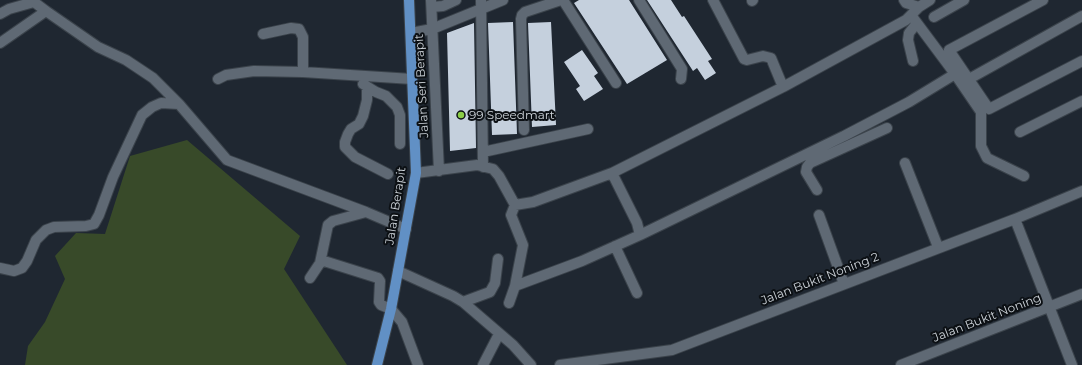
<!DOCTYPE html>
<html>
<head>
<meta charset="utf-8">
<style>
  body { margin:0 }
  canvas { display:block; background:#1f2731 }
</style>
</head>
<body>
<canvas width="1082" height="365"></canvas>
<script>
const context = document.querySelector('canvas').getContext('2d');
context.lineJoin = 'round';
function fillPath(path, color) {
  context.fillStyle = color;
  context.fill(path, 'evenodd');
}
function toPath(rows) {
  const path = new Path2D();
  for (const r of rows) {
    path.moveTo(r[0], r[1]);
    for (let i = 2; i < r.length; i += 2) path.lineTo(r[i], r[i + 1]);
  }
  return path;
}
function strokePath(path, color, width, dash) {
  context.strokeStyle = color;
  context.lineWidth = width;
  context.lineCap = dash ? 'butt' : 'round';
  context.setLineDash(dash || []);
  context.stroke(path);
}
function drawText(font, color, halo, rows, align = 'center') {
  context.font = font + ' Montserrat,sans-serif';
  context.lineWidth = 4;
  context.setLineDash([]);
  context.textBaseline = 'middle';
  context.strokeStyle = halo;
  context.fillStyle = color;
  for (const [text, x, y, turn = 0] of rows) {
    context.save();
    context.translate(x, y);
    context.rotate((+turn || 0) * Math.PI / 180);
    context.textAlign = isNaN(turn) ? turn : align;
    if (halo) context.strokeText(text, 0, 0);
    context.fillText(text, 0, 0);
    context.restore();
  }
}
const green = toPath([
  [187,140,300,236,284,269,347,365,25,365,28,346,45,322,65,279,55,256,76,233,105,234,130,156]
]);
const building = toPath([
  [579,0,629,0,667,60,627,84,574,3],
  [647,0,671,0,682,17,684,16,712,59,708,61,716,73,705,80,697,68,693,71],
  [513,22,517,134,492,135,488,23],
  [551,22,556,125,532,127,528,23],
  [474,23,476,148,450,151,447,33],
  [582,50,598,73,594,76,603,89,584,101,576,89,580,86,564,62]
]);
const minor = toPath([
  [431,0,439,171],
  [481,0,483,167],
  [563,0,616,83],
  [639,0,682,69,681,79],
  [713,0,744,59,747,60,763,56,771,58,783,87],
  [904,0,906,3,919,7],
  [1043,0,949,50,989,109,1082,61],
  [752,1,753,0],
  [432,7,443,6,456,0],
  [46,11,98,47,126,60,153,78,179,104,227,160,366,212,406,229],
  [0,14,9,9,34,2,46,11,0,43],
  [911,15,955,74,981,112,981,146,987,158,1024,176],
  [934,17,964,0],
  [411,33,432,29,503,0],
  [263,34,291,28,299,29,303,37,303,72],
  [913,61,908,40,909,33,917,23],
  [218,79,226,75,254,71,303,72,412,79],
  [969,79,1082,16],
  [363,84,376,92,386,96,397,107,400,115,400,144],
  [367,87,367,100,363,116,359,124,351,129,348,134,345,142,345,147,355,157,388,174],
  [524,130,521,19,522,15,525,12,561,0],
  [1020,132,1082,101],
  [483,152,588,129],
  [905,163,938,247],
  [416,173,477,165,493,169,499,176,515,205,533,202,612,173,783,87,906,20,919,7,930,0],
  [612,173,637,223,640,235],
  [817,190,806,172,807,167,810,163,887,128],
  [819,215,844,284],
  [1015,219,1072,365],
  [615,246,637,293],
  [320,263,328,225,333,221,366,212],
  [0,268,14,271,22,268,27,261,36,240,46,230,54,227,86,226,94,224,99,215,113,177,142,115,152,107,161,103,179,104],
  [398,271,453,296,463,302,513,345,531,365],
  [310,278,320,263,324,261,378,278,380,281,379,302,381,305,391,309,402,322,418,365],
  [515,286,582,261,640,235,844,136,909,102,955,74],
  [463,302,490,292,495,283,498,259],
  [509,303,515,286,523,245,511,215,515,205],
  [483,365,499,334],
  [560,365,672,350,1015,219,1082,191],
  [901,365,1082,294]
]);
const major = toPath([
  [377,365,391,309,416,173,409,0]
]);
const markers = [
  [461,115,4,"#8bce46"]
];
const streetNames = [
  ["Jalan Seri Berapit",422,86,-93],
  ["Jalan Berapit",396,206,-81],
  ["Jalan Bukit Noning 2",820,279,-21],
  ["Jalan Bukit Noning",987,318,-21]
];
const poiNames = [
  ["99 Speedmart",469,115]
];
fillPath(green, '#384a29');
fillPath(building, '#c5d0dd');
strokePath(minor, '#3b434b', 12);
strokePath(major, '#3b434b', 12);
strokePath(minor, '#5f6974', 10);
strokePath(major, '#6190c5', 10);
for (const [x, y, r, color] of markers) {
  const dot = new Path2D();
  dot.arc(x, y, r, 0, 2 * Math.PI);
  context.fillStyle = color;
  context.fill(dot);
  strokePath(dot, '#0c1014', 1.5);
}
drawText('12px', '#ced4da', '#0c1014', streetNames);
drawText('12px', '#ced4da', '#0c1014', poiNames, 'left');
</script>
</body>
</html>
